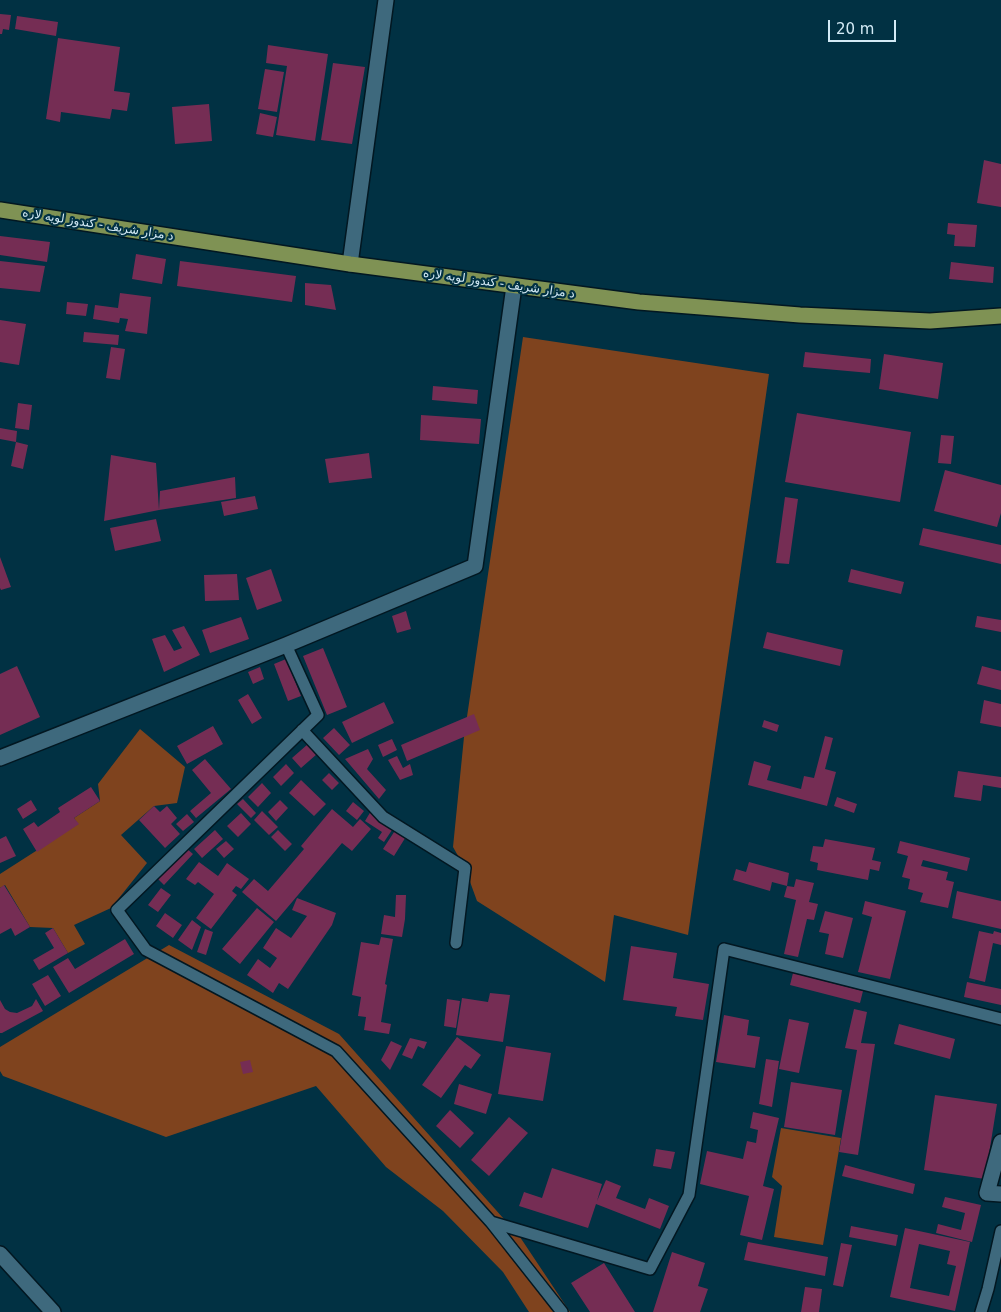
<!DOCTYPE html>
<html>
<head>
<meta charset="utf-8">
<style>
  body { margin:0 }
  #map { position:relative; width:1001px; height:1312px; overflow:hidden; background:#013143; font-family:"DejaVu Sans",sans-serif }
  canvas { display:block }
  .scale { position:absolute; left:828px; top:20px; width:68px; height:22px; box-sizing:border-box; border:2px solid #d4ebf6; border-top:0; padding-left:6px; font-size:15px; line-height:18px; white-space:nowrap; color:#d4ebf6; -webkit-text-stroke:4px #013143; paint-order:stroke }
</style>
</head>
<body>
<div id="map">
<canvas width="1001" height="1312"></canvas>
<div class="scale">20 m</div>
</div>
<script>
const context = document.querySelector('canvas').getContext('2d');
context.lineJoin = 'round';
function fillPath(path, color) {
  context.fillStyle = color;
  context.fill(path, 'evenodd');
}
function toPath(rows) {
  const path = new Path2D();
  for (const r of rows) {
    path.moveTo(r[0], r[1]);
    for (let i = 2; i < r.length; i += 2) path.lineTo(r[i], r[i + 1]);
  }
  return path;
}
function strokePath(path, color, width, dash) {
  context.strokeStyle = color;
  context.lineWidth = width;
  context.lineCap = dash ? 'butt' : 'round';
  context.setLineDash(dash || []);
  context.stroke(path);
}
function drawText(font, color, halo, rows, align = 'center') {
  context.font = font + ' "DejaVu Sans",Vazirmatn,sans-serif';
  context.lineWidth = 4.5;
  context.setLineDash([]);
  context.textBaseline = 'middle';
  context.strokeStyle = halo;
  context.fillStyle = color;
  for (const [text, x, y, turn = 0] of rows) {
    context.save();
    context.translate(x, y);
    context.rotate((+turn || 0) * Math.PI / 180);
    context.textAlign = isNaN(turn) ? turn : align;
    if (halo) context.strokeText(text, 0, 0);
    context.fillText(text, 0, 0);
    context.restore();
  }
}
const green = toPath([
  [523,337,769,374,688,935,614,915,605,982,477,901,465,868,453,847,464,737],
  [140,729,185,767,177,803,154,806,121,835,147,863,111,908,74,925,85,944,68,953,53,928,30,927,5,885,0,888,0,874,78,824,74,818,100,801,98,784],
  [169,945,339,1034,520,1237,570,1312,529,1312,503,1272,443,1211,386,1167,316,1086,166,1137,3,1076,0,1071,0,1047],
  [781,1128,841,1138,823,1245,774,1237,782,1186,772,1177]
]);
const building = toPath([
  [0,14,11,15,9,30,3,29,2,34,0,34],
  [17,16,58,22,56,36,15,29],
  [58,38,120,47,114,91,130,93,127,111,112,109,110,119,61,112,60,122,46,119],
  [268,45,328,54,315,141,276,135,287,66,266,63],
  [333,63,365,67,352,144,321,140],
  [265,69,284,72,277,112,258,109],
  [209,104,212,141,175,144,172,107],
  [260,113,277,117,273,137,256,134],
  [984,160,1001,164,1001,207,977,203],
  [948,223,977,225,975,247,954,246,955,235,947,234],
  [0,236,50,242,47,262,0,255],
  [136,254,166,259,162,284,132,279],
  [0,261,45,266,40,292,0,288],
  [180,261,296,276,292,302,177,286],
  [951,262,994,267,993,283,949,279],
  [305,283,331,285,336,310,305,305],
  [120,293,151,297,147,334,125,331,128,319,120,318,119,323,93,319,95,305,118,308],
  [67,302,88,304,86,316,66,314],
  [0,320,26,324,19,365,0,362],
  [84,332,119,335,118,345,83,342],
  [111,347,125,349,120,380,106,378],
  [805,352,871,359,870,373,803,367],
  [884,354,943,363,938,399,879,389],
  [433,386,478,390,477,404,432,400],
  [18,403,32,405,29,430,15,428],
  [797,413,911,432,900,502,785,482],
  [421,415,481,419,479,444,420,440],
  [0,428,17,431,16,442,0,439],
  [941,435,954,436,951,464,938,463],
  [16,442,28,445,23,469,11,466],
  [369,453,372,478,329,483,325,459],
  [111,455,156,463,159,510,160,491,235,477,236,498,159,510,104,521],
  [945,470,1001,485,1001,513,997,527,934,511],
  [255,496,258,509,224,516,221,502],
  [785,497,798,499,789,564,776,563],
  [156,519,161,541,115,551,110,528],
  [923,528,1001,545,1001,564,919,545],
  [0,557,11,587,1,590,0,588],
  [271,569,282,601,257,610,246,578],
  [851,569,904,582,901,594,848,582],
  [237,574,239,600,205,601,204,575],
  [406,611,411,629,397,633,392,616],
  [977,616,1001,620,1001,632,975,627],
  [241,617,249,639,210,653,202,630],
  [184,626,200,655,164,672,152,639,165,635,174,651,182,648,172,630],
  [767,632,843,650,840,666,763,648],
  [323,648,347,707,327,715,303,656],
  [286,659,301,696,288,701,274,664],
  [17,666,40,717,0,735,0,674],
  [982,666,1001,671,1001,690,977,684],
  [260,667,264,679,253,684,248,672],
  [248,694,262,718,252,724,238,700],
  [984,700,1001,704,1001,727,980,723],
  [384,702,394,723,352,743,342,722],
  [474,714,480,730,407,761,401,745],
  [764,720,779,725,777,732,762,727],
  [213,726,223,744,187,764,177,746],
  [334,728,350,745,339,755,323,738],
  [825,736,833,738,825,769,836,772,827,806,748,785,754,761,771,766,767,780,801,789,804,776,814,778],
  [392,739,397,750,383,757,378,745],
  [308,744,317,754,301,768,292,758],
  [368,749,373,759,367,769,386,790,379,799,345,759],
  [397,756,403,768,410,764,413,775,400,780,388,760],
  [205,759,231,789,196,818,190,811,211,793,192,770],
  [286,764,294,773,281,786,273,777],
  [958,771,1001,777,1001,788,983,785,981,801,954,797],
  [329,773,339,783,332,790,322,780],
  [301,780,326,804,314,816,289,793],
  [262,783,271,793,258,807,248,797],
  [91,787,100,801,74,818,79,824,37,852,23,829,34,822,38,827,60,812,58,808],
  [837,797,857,804,854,813,834,806],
  [243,799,256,813,251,818,237,804],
  [31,800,37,810,23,819,17,809],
  [280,800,288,808,276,821,268,812],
  [353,802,364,811,357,820,346,811],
  [154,806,160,812,167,806,177,818,171,824,180,834,165,848,139,820],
  [332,809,353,827,360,819,371,829,352,851,342,843,276,921,242,892,254,879,268,891,304,849,301,846],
  [262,811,278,827,269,835,254,820],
  [371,811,394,827,384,842,378,838,382,832,365,821],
  [241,813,251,824,238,837,227,826],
  [187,814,194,822,183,831,176,824],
  [396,829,407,835,394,856,383,849],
  [215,830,223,839,202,858,194,849],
  [278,830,292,844,285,851,271,837],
  [6,836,16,856,0,863,0,839],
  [825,839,875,848,872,860,881,862,879,871,870,869,868,880,817,870,818,863,810,861,813,846,823,847],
  [226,841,234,849,224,858,216,849],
  [900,841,970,858,967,871,923,860,921,866,948,872,946,880,954,882,948,908,920,902,923,893,908,889,910,879,902,877,908,856,897,853],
  [186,848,193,854,164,885,158,879],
  [199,862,218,876,227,863,249,879,241,889,236,886,232,891,237,895,211,929,196,918,214,894,198,882,195,885,186,879],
  [749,862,789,873,787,886,794,887,796,879,814,883,809,902,818,904,814,920,807,919,798,957,784,954,796,900,784,897,787,886,772,882,770,891,733,880,736,869,746,872],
  [4,885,30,927,15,936,11,928,0,934,0,888],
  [161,888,171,895,158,912,148,905],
  [957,891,1001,901,1001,929,952,918],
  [396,895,406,895,405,919,402,937,381,934,384,915,395,917],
  [297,898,336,913,332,925,288,989,279,983,273,993,247,975,258,959,270,968,277,958,263,948,276,928,291,938,307,916,292,910],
  [865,901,906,911,890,979,858,972,872,917,862,914],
  [257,908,274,922,240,964,222,949],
  [825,911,853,918,843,958,825,954,829,934,819,932],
  [165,913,182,925,173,938,156,926],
  [192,920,201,927,192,950,178,940],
  [53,928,68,953,39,970,33,960,54,948,45,933],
  [205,929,213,932,206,955,197,952],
  [979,931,993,934,994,931,1001,933,1001,945,993,943,985,982,969,978],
  [381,937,393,939,385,984,387,985,381,1022,391,1024,389,1034,364,1030,366,1017,358,1016,361,997,352,995,361,942,379,945],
  [125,939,134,954,69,993,53,967,68,958,75,969],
  [631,946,677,953,673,978,709,984,703,1020,675,1016,677,1007,623,1000],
  [793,973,863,991,860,1003,790,985],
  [48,975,61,996,45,1006,32,984],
  [967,982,1001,989,1001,1005,964,997],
  [490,993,510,995,503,1042,456,1035,462,998,488,1002],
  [36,999,43,1011,2,1033,0,1033,0,1000,5,1009,10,1012,17,1013,32,1006],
  [447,999,460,1001,456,1028,444,1026],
  [854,1009,867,1012,861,1043,875,1044,858,1155,839,1152,857,1050,845,1048],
  [724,1015,749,1020,747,1035,760,1037,755,1068,716,1062],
  [789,1019,809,1023,799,1073,779,1069],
  [899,1024,955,1039,950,1059,894,1044],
  [457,1037,481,1055,471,1069,465,1065,441,1098,422,1085],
  [410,1038,427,1042,424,1049,418,1046,412,1059,402,1055],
  [391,1041,402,1046,390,1070,381,1060],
  [506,1046,551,1053,543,1101,498,1094],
  [766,1059,779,1061,772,1107,759,1104],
  [250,1060,253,1072,243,1074,240,1062],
  [791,1082,842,1090,835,1135,784,1127],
  [459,1084,492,1094,486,1114,454,1104],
  [935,1095,997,1104,985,1179,924,1170],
  [450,1110,474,1133,460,1148,436,1126],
  [753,1112,779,1118,763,1186,774,1189,762,1240,740,1235,749,1196,700,1184,707,1151,743,1159,747,1141,756,1143,758,1130,750,1128],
  [509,1117,528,1133,489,1176,471,1160],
  [656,1149,675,1152,671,1169,653,1166],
  [845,1165,915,1184,913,1194,842,1176],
  [552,1168,602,1184,597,1201,606,1180,621,1186,616,1198,645,1209,649,1198,669,1206,660,1229,596,1204,588,1228,519,1206,524,1192,542,1198],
  [945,1197,981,1205,972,1242,936,1233,938,1224,961,1230,965,1213,942,1207],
  [851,1226,898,1235,896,1246,849,1237],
  [905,1228,970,1242,955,1311,890,1297],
  [919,1244,950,1251,947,1264,956,1266,949,1296,910,1288],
  [748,1242,828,1257,825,1276,744,1260],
  [841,1243,852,1245,843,1287,833,1285],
  [672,1252,705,1263,698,1286,708,1289,700,1312,653,1312],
  [604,1263,635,1312,590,1312,571,1283],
  [805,1287,822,1289,819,1312,801,1312]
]);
const lane = toPath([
  [286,645,318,715,117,910,146,950,336,1051,491,1222,562,1312],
  [302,730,383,817,465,868,456,943],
  [491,1222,650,1269,689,1195,724,949,1001,1019],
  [981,1312,988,1289,1001,1231]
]);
const street = toPath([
  [350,264,386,0],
  [0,758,286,645,475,566,514,286],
  [1001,1142,987,1193,1001,1194],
  [0,1254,53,1312]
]);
const primary = toPath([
  [0,210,350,264,639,302,800,315,930,321,1001,316]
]);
const streetNames = [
  ["د مزار شریف - کندوز لویه لاره",98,225,9],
  ["د مزار شریف - کندوز لویه لاره",499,284,8]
];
fillPath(green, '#7f431e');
fillPath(building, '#752d54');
strokePath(lane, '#021721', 14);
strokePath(street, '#021721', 18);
strokePath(primary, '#021721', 18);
strokePath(lane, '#3e697d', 11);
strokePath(street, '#3e697d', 15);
strokePath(primary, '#7f9254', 15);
drawText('12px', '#d4ebf6', '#013143', streetNames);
</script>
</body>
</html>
